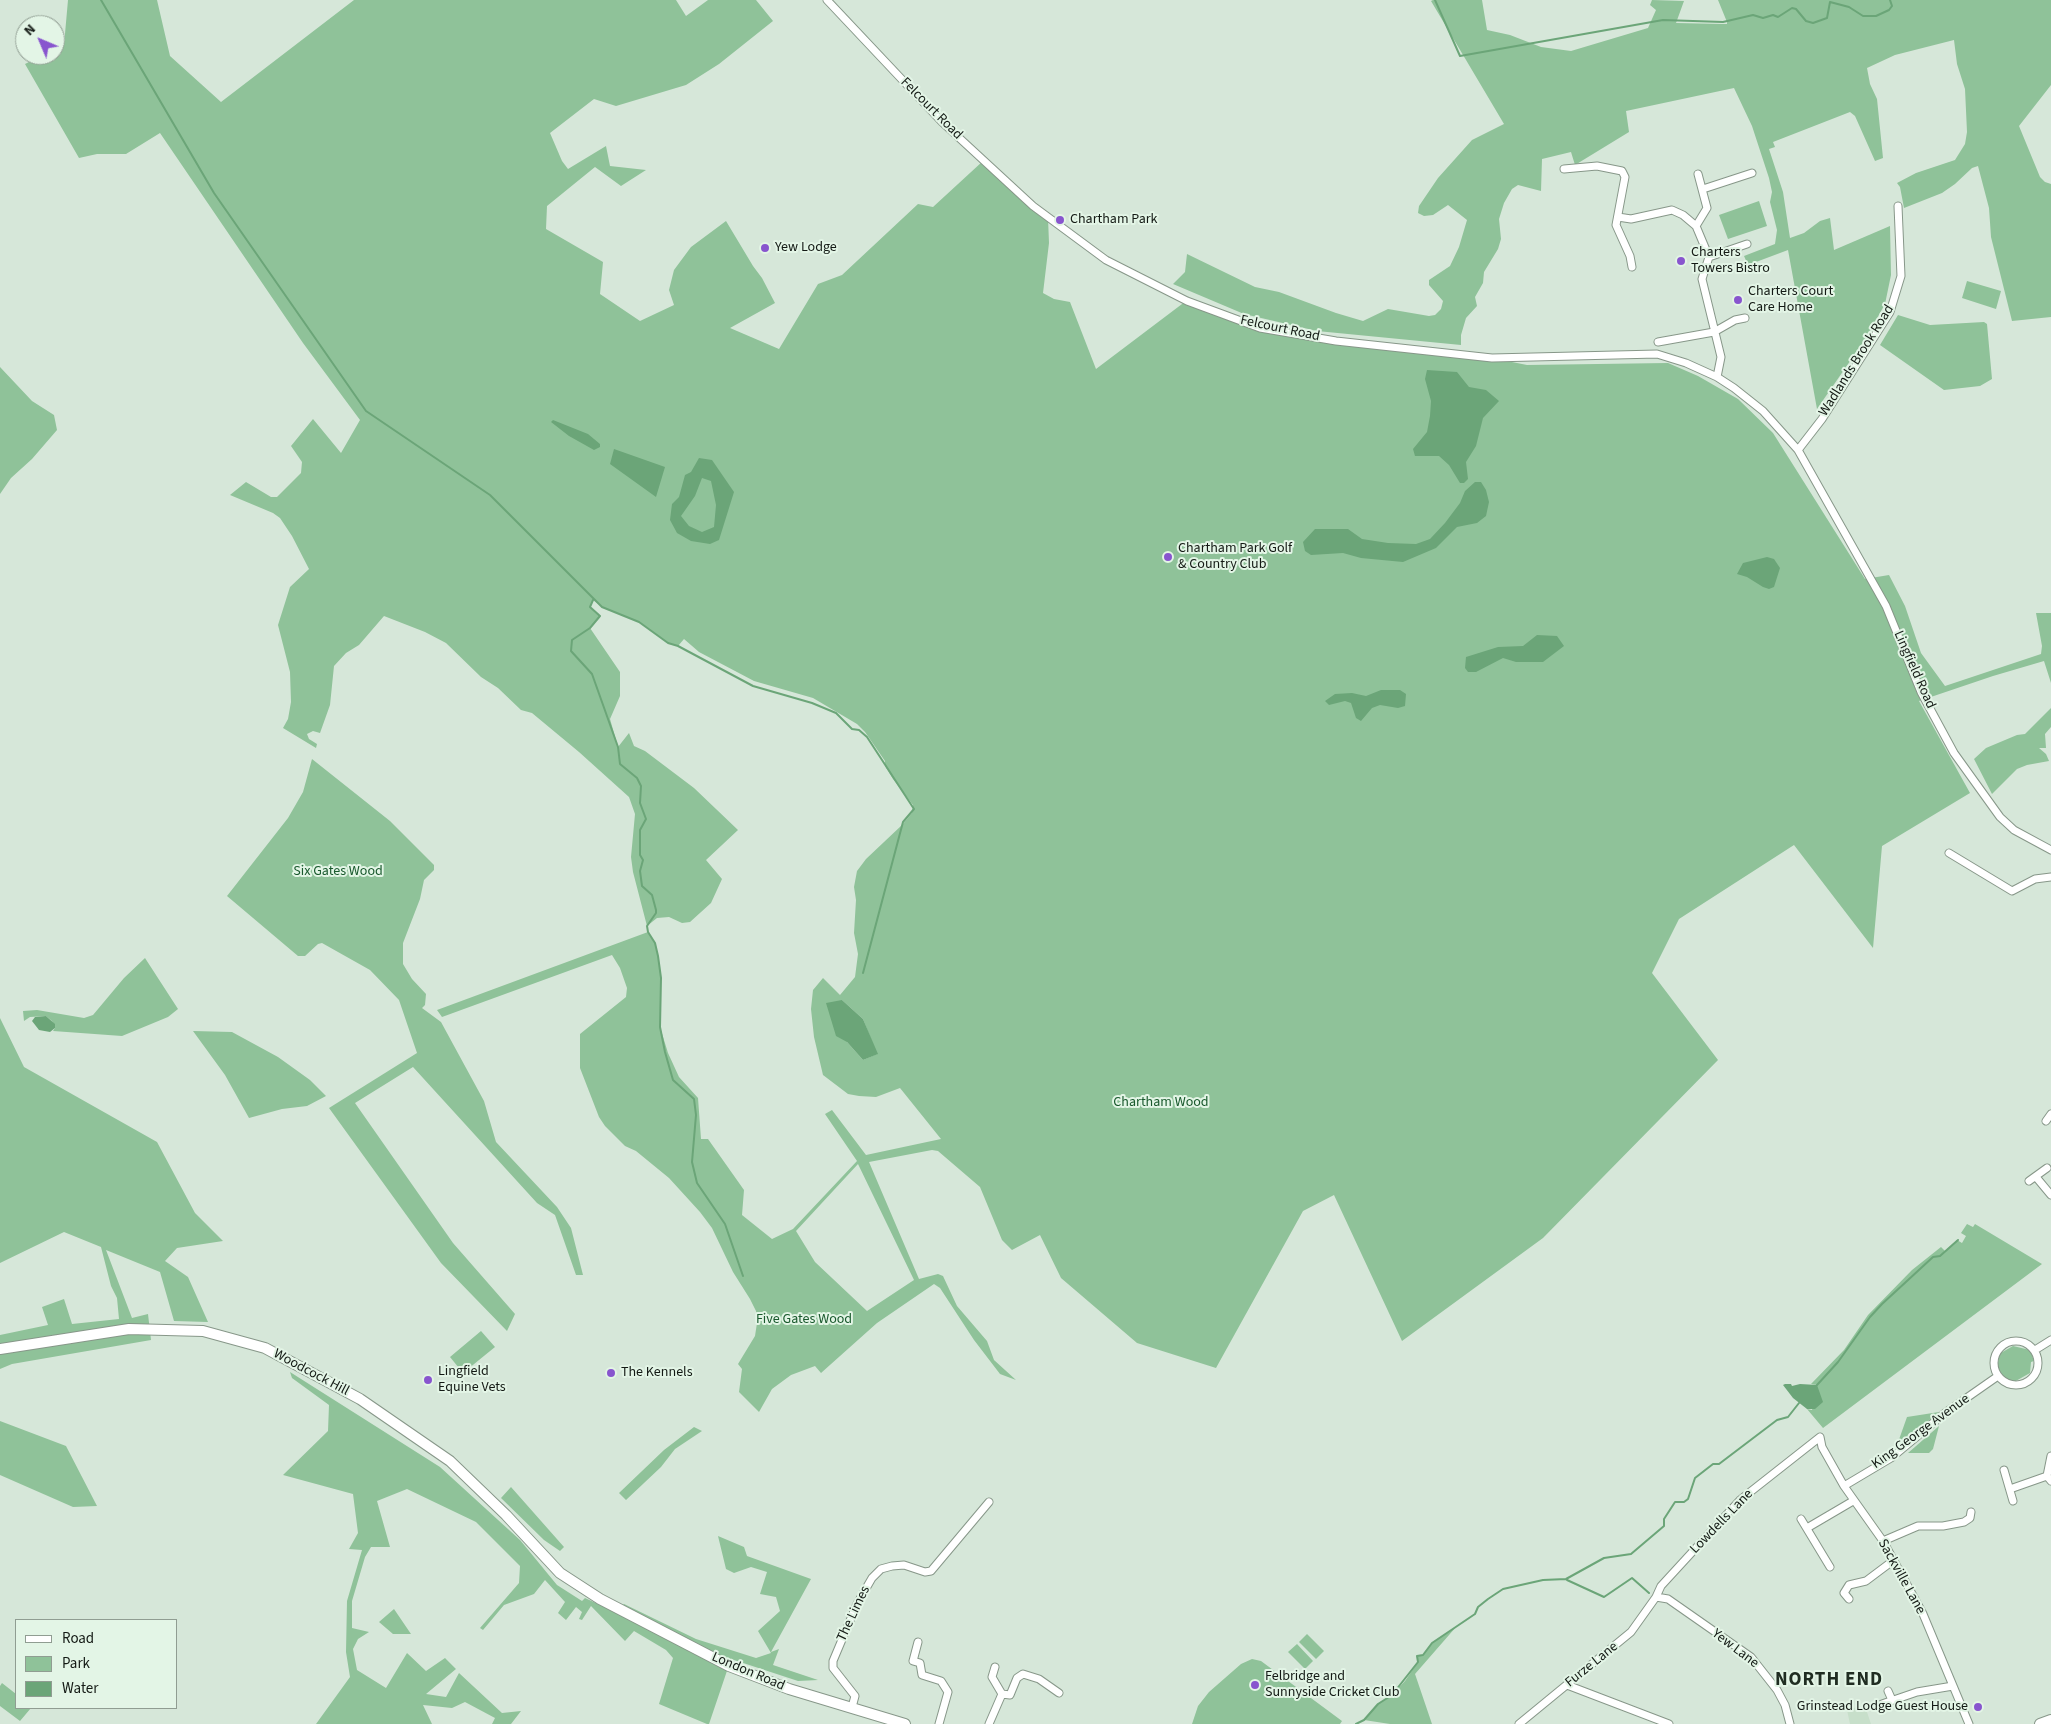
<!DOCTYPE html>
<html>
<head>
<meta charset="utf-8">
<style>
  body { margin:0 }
  #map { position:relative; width:2051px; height:1724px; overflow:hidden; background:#d6e7d9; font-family:"Source Sans 3",sans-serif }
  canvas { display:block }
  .legend { position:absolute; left:15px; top:1619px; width:162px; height:90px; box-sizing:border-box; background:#e3f5e6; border:1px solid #909d92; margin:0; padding:6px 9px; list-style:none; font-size:15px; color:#131914 }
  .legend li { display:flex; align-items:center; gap:10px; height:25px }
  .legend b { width:25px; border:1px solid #909d92 }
  .north { position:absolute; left:15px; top:15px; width:50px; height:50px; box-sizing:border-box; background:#e3f5e6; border:1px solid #909d92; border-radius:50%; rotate:315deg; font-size:14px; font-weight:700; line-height:20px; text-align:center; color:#131914 }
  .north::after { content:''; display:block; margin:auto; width:18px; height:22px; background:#8855ce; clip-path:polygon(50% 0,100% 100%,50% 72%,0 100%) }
</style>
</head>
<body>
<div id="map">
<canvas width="2051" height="1724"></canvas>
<ul class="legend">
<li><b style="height:6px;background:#fff"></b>Road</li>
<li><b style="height:14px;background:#8fc299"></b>Park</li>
<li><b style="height:14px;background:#6ba578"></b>Water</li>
</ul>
<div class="north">N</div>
</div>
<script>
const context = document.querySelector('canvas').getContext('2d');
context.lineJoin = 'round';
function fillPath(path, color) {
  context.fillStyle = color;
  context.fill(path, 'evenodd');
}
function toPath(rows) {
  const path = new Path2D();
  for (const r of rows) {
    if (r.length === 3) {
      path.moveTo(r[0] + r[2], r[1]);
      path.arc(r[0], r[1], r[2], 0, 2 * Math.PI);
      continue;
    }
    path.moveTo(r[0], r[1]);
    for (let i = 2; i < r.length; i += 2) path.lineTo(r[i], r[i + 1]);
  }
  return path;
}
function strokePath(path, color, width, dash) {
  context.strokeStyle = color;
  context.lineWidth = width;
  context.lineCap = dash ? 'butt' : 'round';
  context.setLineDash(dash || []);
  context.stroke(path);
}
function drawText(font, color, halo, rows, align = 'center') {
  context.font = font + ' "Source Sans 3",sans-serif';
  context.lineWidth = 4;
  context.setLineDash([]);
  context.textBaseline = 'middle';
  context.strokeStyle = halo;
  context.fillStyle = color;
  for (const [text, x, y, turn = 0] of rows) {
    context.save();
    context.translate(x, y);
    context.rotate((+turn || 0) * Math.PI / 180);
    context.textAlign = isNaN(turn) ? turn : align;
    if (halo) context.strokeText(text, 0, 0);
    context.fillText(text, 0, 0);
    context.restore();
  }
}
const built = toPath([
  [1857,1707,1861,1710,1866,1709,1871,1724,1850,1724,1847,1710]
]);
const green = toPath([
  [68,0,157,0,170,56,221,102,354,0,676,0,686,16,708,0,756,0,773,21,719,64,686,85,616,106,594,99,550,133,562,161,568,169,606,146,610,166,646,170,621,186,595,167,547,206,546,229,603,262,600,294,640,321,674,305,669,290,674,270,691,247,726,221,753,266,762,278,775,303,730,328,779,349,818,284,842,275,918,204,933,207,983,161,1048,218,1049,243,1043,293,1054,299,1070,302,1096,369,1186,301,1260,328,1492,358,1527,365,1668,363,1698,376,1738,399,1773,433,1865,579,1889,575,1905,606,1921,653,1945,686,2041,654,2042,646,2036,613,2051,613,2051,683,2044,661,1993,676,1919,701,1970,793,1882,846,1873,948,1794,845,1679,919,1652,973,1718,1060,1543,1238,1402,1341,1334,1195,1303,1211,1216,1368,1137,1343,1061,1278,1040,1235,1012,1250,1002,1240,980,1187,938,1151,932,1150,869,1162,919,1279,938,1274,943,1276,957,1306,987,1341,994,1360,1016,1380,1000,1374,974,1340,940,1288,934,1284,877,1323,821,1373,815,1366,791,1375,772,1389,759,1412,739,1392,742,1369,738,1364,755,1336,757,1323,756,1311,750,1299,733,1272,712,1228,700,1212,669,1178,636,1151,625,1146,605,1126,599,1117,580,1068,580,1034,626,997,627,988,620,968,612,955,442,1017,437,1010,648,932,655,943,658,956,661,978,660,1027,668,1053,679,1077,698,1098,701,1139,708,1139,744,1190,742,1215,772,1239,793,1229,857,1161,825,1114,832,1110,866,1155,941,1139,900,1088,876,1097,859,1096,848,1094,823,1075,814,1037,811,1009,813,990,823,978,840,995,855,977,858,954,854,933,856,900,854,887,857,871,866,859,902,825,912,813,913,805,893,779,885,766,885,761,865,732,857,724,813,698,754,681,699,652,684,639,678,646,668,643,639,622,602,607,593,600,590,607,600,616,590,628,620,672,620,696,610,719,618,747,629,733,634,746,645,751,694,788,738,830,706,860,722,879,711,903,690,922,682,923,669,917,657,918,647,926,633,872,631,857,635,814,629,797,579,752,532,713,521,710,498,688,481,677,446,643,425,632,384,616,359,645,346,653,334,666,330,705,320,733,313,731,307,734,309,739,317,744,316,748,283,728,288,719,291,702,290,672,278,625,290,587,309,569,292,536,280,518,273,513,230,495,246,482,271,497,277,497,301,473,302,462,291,446,313,419,341,453,360,420,303,343,160,133,126,154,97,154,79,158,25,64,43,55,55,55,55,49,64,45],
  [842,1000,863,1019,877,1054,863,1060,847,1042],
  [858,1164,914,1280,867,1311,815,1262,796,1231],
  [1433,0,1482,0,1487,30,1510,35,1541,47,1571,51,1648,28,1656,10,1650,5,1652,0,1684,1,1676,23,1722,24,1727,24,1727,22,1718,0,2051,0,2051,85,2019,126,2040,177,2045,182,2051,184,2051,317,2012,321,1991,237,1989,208,1978,166,1972,168,1955,184,1942,193,1904,208,1900,187,1897,183,1916,173,1955,160,1965,144,1967,132,1965,89,1957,64,1954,40,1895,55,1867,68,1870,84,1877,99,1883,158,1875,161,1855,116,1850,112,1773,142,1775,147,1769,149,1783,192,1790,238,1804,233,1820,221,1830,218,1834,250,1890,226,1891,275,1885,304,1866,338,1817,409,1788,250,1748,265,1744,256,1775,244,1777,230,1770,202,1772,192,1769,178,1752,126,1734,88,1626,111,1629,132,1575,165,1571,152,1542,159,1541,191,1518,185,1512,189,1504,203,1499,219,1501,239,1498,249,1484,272,1483,283,1475,297,1477,306,1466,318,1461,335,1461,345,1317,331,1244,314,1173,284,1185,272,1187,254,1255,287,1279,292,1336,313,1363,321,1388,309,1429,316,1435,315,1441,309,1443,301,1429,285,1429,280,1450,266,1459,247,1467,220,1448,205,1433,215,1424,216,1418,213,1419,206,1438,178,1472,140,1504,124,1431,1],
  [1759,201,1767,226,1728,239,1719,215],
  [1967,281,2001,291,1996,309,1962,298],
  [1898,315,1930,325,1984,322,1987,324,1992,379,1980,386,1944,390,1880,345],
  [0,367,32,401,54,415,57,430,32,459,11,478,0,494],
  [2051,708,2051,727,2045,734,2046,748,2039,748,2046,754,2049,761,2027,765,2017,769,1992,794,1974,759,1986,748,2017,735,2025,734],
  [312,759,390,821,434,865,434,870,424,880,420,899,403,943,403,964,412,979,426,994,425,1005,422,1008,441,1022,484,1101,496,1142,557,1207,571,1228,583,1275,576,1275,555,1215,537,1203,413,1067,355,1103,453,1243,515,1314,507,1331,441,1263,329,1108,417,1053,399,1000,370,970,322,943,318,944,305,956,298,956,227,896,288,818,303,792],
  [145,958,178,1009,168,1017,122,1036,53,1031,55,1028,52,1021,46,1016,30,1017,24,1021,23,1011,37,1010,84,1018,93,1015,124,978],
  [0,1018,24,1067,157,1142,195,1213,223,1241,177,1248,165,1261,188,1277,208,1322,174,1321,160,1272,106,1250,132,1318,148,1314,151,1340,12,1364,0,1369,0,1335,48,1325,42,1307,64,1299,72,1324,119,1319,117,1298,111,1286,101,1247,64,1232,0,1263],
  [193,1031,232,1032,278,1057,310,1080,326,1096,307,1106,282,1109,249,1118,225,1075],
  [1967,1224,1973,1227,1975,1224,2042,1264,1823,1428,1807,1409,1812,1410,1817,1385,1811,1384,1844,1350,1868,1315,1912,1270,1941,1247,1945,1251,1957,1240,1962,1243,1966,1236,1961,1233],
  [481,1331,495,1347,463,1373,450,1357],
  [2013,1346,2030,1350,2034,1361,2031,1362,2030,1373,2014,1382,2001,1377,1997,1372,1999,1354],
  [290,1372,440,1467,520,1540,557,1585,582,1601,585,1598,615,1612,624,1604,696,1639,756,1658,771,1653,758,1631,780,1611,776,1597,760,1594,767,1572,751,1567,734,1573,726,1569,718,1536,744,1547,747,1556,811,1579,771,1652,779,1649,773,1665,818,1680,798,1681,731,1659,709,1724,707,1724,659,1704,673,1658,666,1650,634,1631,625,1641,591,1606,582,1620,579,1619,582,1612,576,1607,566,1620,558,1613,565,1602,545,1580,534,1594,504,1605,483,1630,480,1628,519,1583,520,1566,476,1522,407,1489,377,1501,390,1547,371,1547,365,1557,352,1601,352,1628,369,1632,358,1639,353,1649,357,1670,386,1688,407,1653,426,1671,445,1658,456,1669,426,1694,446,1697,459,1673,502,1713,521,1711,511,1724,492,1724,495,1718,465,1702,452,1708,423,1705,432,1724,316,1724,350,1677,346,1652,347,1601,362,1550,349,1549,358,1533,353,1494,283,1475,328,1431,329,1405,292,1378],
  [1939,1412,1896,1448,1907,1417],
  [0,1421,66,1446,97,1506,73,1507,0,1475],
  [1939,1426,1933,1449,1929,1453,1908,1453],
  [694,1427,702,1431,675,1449,661,1467,626,1500,619,1493,664,1450],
  [511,1487,564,1547,560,1551,544,1540,501,1498],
  [394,1609,411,1634,393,1634,379,1622],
  [1456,1627,1415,1674,1432,1724,1390,1724,1364,1720,1378,1704,1392,1695,1405,1681,1418,1662,1417,1656,1423,1655,1432,1643],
  [1307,1634,1324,1651,1316,1659,1299,1642],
  [1297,1644,1313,1661,1305,1669,1288,1652],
  [1252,1659,1261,1661,1342,1721,1340,1724,1192,1724,1198,1706,1209,1692,1241,1664],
  [2,1683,16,1694,16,1708,31,1708,20,1721,0,1706,0,1686]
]);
const water = toPath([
  [1427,370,1457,372,1469,387,1486,390,1499,401,1483,418,1476,446,1466,462,1468,479,1464,483,1460,483,1449,465,1439,456,1415,456,1413,449,1427,432,1430,416,1431,401,1425,379],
  [553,420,588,434,600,444,600,447,594,450,569,436,551,422],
  [614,449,665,467,656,497,610,464],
  [699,458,712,460,734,492,719,540,710,544,691,541,677,533,670,520,672,504,679,497,685,475,691,472],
  [702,478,711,481,716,505,714,527,702,532,689,526,681,516,695,496],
  [1475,482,1481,482,1486,490,1489,502,1486,516,1477,523,1457,527,1436,548,1403,562,1361,558,1343,553,1311,555,1305,551,1303,542,1315,529,1348,529,1362,539,1388,543,1416,544,1430,539,1445,523,1460,503,1465,491],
  [1767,557,1774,559,1780,568,1774,587,1769,589,1763,587,1747,577,1737,574,1743,563],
  [1537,635,1557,636,1564,646,1543,662,1516,662,1503,658,1476,672,1468,672,1465,668,1466,657,1498,647,1523,646],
  [1381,690,1400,690,1406,694,1405,706,1398,708,1380,705,1372,708,1361,721,1356,718,1351,703,1345,701,1329,705,1325,701,1335,694,1352,693,1366,696],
  [842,1000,863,1019,878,1054,863,1060,847,1042,836,1036,826,1003],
  [46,1016,55,1024,55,1028,50,1032,39,1030,32,1021,35,1017],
  [1785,1384,1791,1384,1792,1386,1800,1384,1817,1385,1823,1402,1815,1409,1807,1409,1793,1398,1783,1385]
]);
const stream = toPath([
  [101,0,214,193,366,411,490,495,602,607,639,622,668,643,678,646,753,686,812,703,836,713,852,729,859,730,867,737,914,809,903,822,863,973],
  [1435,0,1460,56,1663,20,1723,22,1753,15,1763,18,1773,15,1778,17,1792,8,1796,9,1806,21,1813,23,1827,18,1830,2,1849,7,1863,16,1876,16,1889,10,1892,6,1890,0],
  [593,600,590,607,600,616,590,628,572,640,571,651,592,674,618,747,620,764,637,778,641,786,640,803,646,819,640,830,640,855,643,860,640,871,642,886,652,895,656,910,656,913,647,926,648,932,655,943,658,956,661,978,660,1027,665,1052,673,1080,694,1099,696,1115,692,1162,697,1183,725,1224,743,1276],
  [1817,1385,1838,1362,1870,1317,1882,1304,1933,1257,1940,1256,1958,1240],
  [1567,1580,1604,1597,1632,1578,1649,1593],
  [1356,1724,1364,1720,1378,1704,1392,1695,1418,1662,1417,1656,1423,1655,1432,1643,1475,1614,1478,1607,1488,1599,1503,1589,1543,1580,1566,1579,1604,1558,1631,1554,1664,1526,1664,1519,1675,1502,1684,1502,1688,1499,1695,1478,1713,1464,1719,1464,1777,1420,1788,1417,1799,1403]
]);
const minor = toPath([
  [827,0,942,122,1033,206,1106,260,1187,301,1260,328,1336,341,1492,358,1657,354,1686,363,1717,377,1734,388,1763,411,1798,450,1886,606,1921,692,1954,753,2000,817,2014,830,2051,850],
  [1564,169,1597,166,1622,171,1625,177,1616,225,1630,256,1632,267],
  [1703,189,1752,173],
  [1618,217,1631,219,1672,210,1683,215,1696,226,1709,257,1702,279,1721,357,1717,377],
  [1696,226,1707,208,1698,174],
  [1709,257,1747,244],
  [1658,342,1714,332,1735,320,1745,318],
  [1798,450,1822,419,1890,312,1901,276,1898,206],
  [1949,853,2012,891,2035,879,2051,877],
  [2046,1121,2051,1114],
  [2036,1177,2051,1195],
  [2029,1181,2047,1168],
  [2016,1363,22],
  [2035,1350,2051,1340],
  [2051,1456,2047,1476,2051,1481],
  [2004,1470,2013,1501],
  [1844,1486,1891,1458,1945,1413,1998,1376],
  [2010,1489,2047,1476],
  [1801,1519,1830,1567],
  [1807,1528,1853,1501],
  [1883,1541,1918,1526,1943,1526,1964,1522,1970,1518,1971,1512],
  [1656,1597,1668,1599,1751,1657,1777,1690,1785,1705,1790,1724],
  [1849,1599,1844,1593,1849,1585,1866,1581,1894,1560],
  [918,1642,913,1661,920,1663,922,1675,941,1681,948,1692,939,1724],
  [1567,1685,1669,1724],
  [1888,1691,1892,1700],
  [1002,1694,1010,1695,1017,1678,1023,1674,1039,1679,1059,1693],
  [1882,1704,1917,1692,1953,1686],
  [852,1707,855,1696,833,1668,833,1661,857,1604,872,1578,881,1569,892,1566,904,1565,925,1572,931,1571,989,1502],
  [989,1724,1002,1694,992,1677,995,1667],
  [1519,1724,1631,1632,1656,1597,1661,1586,1740,1500,1820,1437,1822,1447,1844,1486,1883,1541,1923,1614,1969,1724]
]);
const highway = toPath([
  [0,1349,129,1329,203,1331,265,1348,360,1399,450,1461,506,1515,560,1573,600,1599,729,1666,789,1689,905,1724],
  [2040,1724,2051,1720]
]);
const markers = [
  [1060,220,5,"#8855ce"],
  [765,248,5,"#8855ce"],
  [1681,261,5,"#8855ce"],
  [1738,300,5,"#8855ce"],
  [1168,557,5,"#8855ce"],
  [611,1373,5,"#8855ce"],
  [428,1380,5,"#8855ce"],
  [1255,1685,5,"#8855ce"],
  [1978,1707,5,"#8855ce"]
];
const streetNames = [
  ["Felcourt Road",931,109,45],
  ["Felcourt Road",1280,329,12],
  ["Wadlands Brook Road",1857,361,-58],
  ["Lingfield Road",1914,670,66],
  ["Woodcock Hill",311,1373,28],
  ["King George Avenue",1921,1432,-36],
  ["Lowdells Lane",1722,1522,-46],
  ["Sackville Lane",1901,1577,61],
  ["The Limes",854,1614,-65],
  ["Yew Lane",1735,1649,37],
  ["Furze Lane",1592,1665,-39],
  ["London Road",748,1672,23]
];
const poiNames = [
  ["Chartham Park",1070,220],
  ["Yew Lodge",775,248],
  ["Charters",1691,253],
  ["Towers Bistro",1691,269],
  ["Charters Court",1748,292],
  ["Care Home",1748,308],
  ["Chartham Park Golf",1178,549],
  ["& Country Club",1178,565],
  ["Lingfield",438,1372],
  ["Equine Vets",438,1388],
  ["The Kennels",621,1373],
  ["Felbridge and",1265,1677],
  ["Sunnyside Cricket Club",1265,1693],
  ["Grinstead Lodge Guest House",1968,1707,"right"]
];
const parkNames = [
  ["Six Gates Wood",338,872],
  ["Chartham Wood",1161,1103],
  ["Five Gates Wood",804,1320]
];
const districtNames = [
  ["NORTH END",1829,1681]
];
fillPath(built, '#c7dfca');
fillPath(green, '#8fc299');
fillPath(water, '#6ba578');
strokePath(stream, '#6ba578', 2);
strokePath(minor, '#879789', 9);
strokePath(highway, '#879789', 12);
strokePath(minor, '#fff', 7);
strokePath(highway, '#fff', 10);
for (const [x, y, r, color] of markers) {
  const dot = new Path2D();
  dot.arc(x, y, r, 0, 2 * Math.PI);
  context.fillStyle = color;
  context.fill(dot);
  strokePath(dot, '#e3f5e6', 2);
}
drawText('14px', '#131914', '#e3f5e6', streetNames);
drawText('14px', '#131914', '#e3f5e6', poiNames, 'left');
drawText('14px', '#19592d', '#e3f5e6', parkNames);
context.letterSpacing = '1px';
drawText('bold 19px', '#202d22', '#e3f5e6', districtNames);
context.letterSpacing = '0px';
</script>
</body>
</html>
